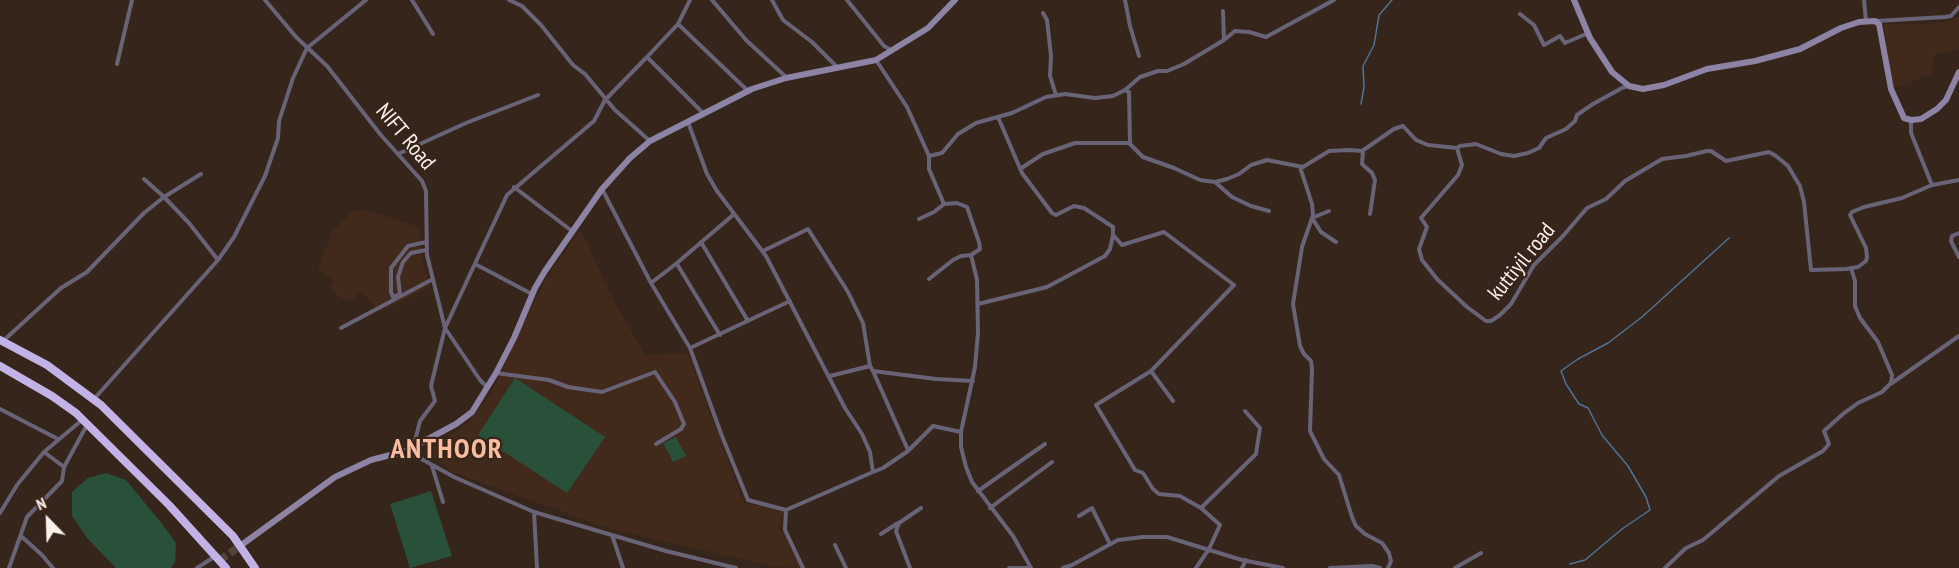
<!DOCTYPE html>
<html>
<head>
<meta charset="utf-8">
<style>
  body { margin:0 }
  #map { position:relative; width:1959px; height:568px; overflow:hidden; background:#36251b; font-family:"PT Sans Narrow",sans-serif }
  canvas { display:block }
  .north { position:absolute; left:18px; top:490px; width:60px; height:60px; -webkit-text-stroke:4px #36251b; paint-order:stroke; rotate:337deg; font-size:16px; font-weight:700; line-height:24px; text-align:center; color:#fcf0ea }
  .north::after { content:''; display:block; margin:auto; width:21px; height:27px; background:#fcf0ea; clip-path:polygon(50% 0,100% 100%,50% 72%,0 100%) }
</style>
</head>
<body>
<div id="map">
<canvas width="1959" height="568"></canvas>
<div class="north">N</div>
</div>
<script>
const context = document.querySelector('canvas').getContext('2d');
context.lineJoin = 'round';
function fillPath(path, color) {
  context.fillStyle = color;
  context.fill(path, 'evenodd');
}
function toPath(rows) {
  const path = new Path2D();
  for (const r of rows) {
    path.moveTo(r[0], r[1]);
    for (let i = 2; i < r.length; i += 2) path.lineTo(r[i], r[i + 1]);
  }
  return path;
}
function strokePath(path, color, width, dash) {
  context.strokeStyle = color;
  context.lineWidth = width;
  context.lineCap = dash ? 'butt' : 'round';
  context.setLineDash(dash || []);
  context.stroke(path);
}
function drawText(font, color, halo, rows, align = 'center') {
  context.font = font + ' "PT Sans Narrow",sans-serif';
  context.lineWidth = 4.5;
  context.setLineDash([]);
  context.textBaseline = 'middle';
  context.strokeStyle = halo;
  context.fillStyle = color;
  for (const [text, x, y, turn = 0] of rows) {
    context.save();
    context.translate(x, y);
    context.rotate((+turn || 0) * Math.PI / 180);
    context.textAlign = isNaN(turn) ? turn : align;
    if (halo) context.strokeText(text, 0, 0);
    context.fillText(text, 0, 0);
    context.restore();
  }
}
const built = toPath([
  [1959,16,1959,49,1934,55,1932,74,1894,88,1886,49,1884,24,1922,24,1948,21],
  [354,210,370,211,419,227,423,262,430,287,380,312,360,291,354,300,340,298,330,286,334,281,318,269,332,232],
  [581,230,612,297,645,355,688,353,744,503,784,510,779,528,804,568,776,567,610,529,453,472,426,452,468,423,491,393,533,303,554,266]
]);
const green = toPath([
  [515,378,605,437,567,493,478,435],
  [676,437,686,456,673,462,663,443],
  [106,473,126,480,163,525,176,543,175,562,171,568,116,568,87,538,72,516,72,492,88,478],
  [431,491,452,556,410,568,390,504]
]);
const stream = toPath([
  [1361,104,1364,87,1363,66,1374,45,1379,15,1392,0],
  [1570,564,1585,560,1622,529,1650,510,1646,497,1628,466,1602,435,1588,408,1579,404,1566,384,1561,371,1578,359,1608,343,1642,317,1729,238]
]);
const highwayTunnel = toPath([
  [220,560,240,546]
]);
const street = toPath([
  [265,0,296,37,327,66,380,134,422,181,426,191,427,255,445,328,480,380,487,387],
  [412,0,433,34],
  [509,0,522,6,541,25,573,65,585,74,615,110,650,141],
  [712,0,746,40,786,77],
  [772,0,783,20,812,42,837,67],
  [847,0,884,46,891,50],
  [1125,0,1130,26,1139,56],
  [1864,0,1866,21],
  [1223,11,1224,40],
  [1043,13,1047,20,1051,56,1050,76,1056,95],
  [1520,14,1534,25,1544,45,1560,36,1565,43,1586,34,1588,36],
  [1876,21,1945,17,1951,16,1959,7],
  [678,24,748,91],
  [647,57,678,24,690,0],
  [876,60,907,107,929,156,942,153,958,134,976,123,1012,113,1046,97,1065,94,1095,98,1113,96,1125,90,1129,92,1130,144,1143,157,1174,168,1200,180,1215,182,1227,179,1239,174,1251,165,1267,160,1303,167,1329,151,1349,150,1362,151,1394,129,1403,126,1416,140,1428,145,1457,148],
  [117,64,132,0],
  [1628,86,1622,88,1593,104,1577,115,1575,121,1566,129,1546,138,1539,148,1528,153,1514,156,1501,154,1476,144,1460,146,1457,148,1462,165,1458,175,1421,218,1427,227,1419,249,1422,260,1437,279,1467,307,1486,321,1491,321,1500,315,1511,304,1534,265,1563,236,1587,208,1606,199,1625,181,1662,159,1686,156,1707,151,1711,151,1726,161,1769,152,1776,156,1788,166,1800,186,1804,202,1811,270,1846,269,1858,267,1866,261,1867,257,1866,248,1850,215,1852,212,1864,207,1902,198,1932,185],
  [1125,90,1140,77,1158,71,1167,71,1184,64,1224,40,1235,31,1249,32,1266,37,1334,0],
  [1911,120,1911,133,1932,185,1959,180],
  [688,122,707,174,717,191,766,256,845,408,862,434,870,452,873,472,883,468,908,451,933,426,961,432],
  [1363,151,1362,164,1372,173,1375,180,1370,214],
  [398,154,466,123,538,95],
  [929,156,929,169,944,204,957,203,967,207,979,242,980,249,971,255,977,280,978,333,975,367,961,432,961,447,966,467,972,482,1013,536,1031,568],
  [1300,167,1312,204,1313,215,1302,247,1293,304,1300,346,1304,354,1311,361,1312,369,1310,431,1324,459,1339,475,1352,517,1356,526,1365,534,1382,543,1389,553,1391,561,1388,568],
  [1020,169,1043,154,1075,143,1130,143],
  [1215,182,1232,197,1251,206,1269,211],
  [514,187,572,231],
  [602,189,651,283,690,348,722,436,748,500,786,510,873,472],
  [1329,211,1312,218,1321,232,1336,242],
  [919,219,934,212,944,204],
  [1959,233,1952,236,1951,241,1959,257],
  [1114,236,1122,245,1164,232,1234,285,1151,371,1173,401],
  [426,242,408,246,391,268,391,292,393,297,400,294,398,277,403,262,411,253,426,250],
  [701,242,748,321],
  [763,251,808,229,848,292,863,323,870,366,873,371,936,379,973,381],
  [218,260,234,237,265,176,278,138,279,121,293,78,307,48,366,0],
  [475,264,532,294],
  [677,264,720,335],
  [929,279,953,260,961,256,971,255],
  [651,283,677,263,733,215],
  [978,304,1047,287,1105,256,1110,249,1113,235,1113,227,1084,208,1074,206,1056,215,1052,213,1022,173,998,117],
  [341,328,433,279],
  [3,341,61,288,87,272,144,213,164,197,144,179],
  [690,348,790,301],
  [873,371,908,450],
  [1151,371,1096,405,1135,470,1143,473,1153,489,1159,494,1180,496,1201,508,1256,454,1260,428,1245,411],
  [496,373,549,380,568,387,602,392,655,372,675,402,684,424,681,429,656,444],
  [830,376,870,366],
  [1892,383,1959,336],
  [94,399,218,260,189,223,164,197,201,174],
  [0,409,58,439],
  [419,443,415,441,420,421,435,401,431,386,445,328,507,195,594,121,605,100,647,57,703,113],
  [407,451,454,477,534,512,666,551,736,568],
  [432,466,443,502],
  [64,467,87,425],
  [978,491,1045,444],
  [990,508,1052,462],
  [786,510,785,530,803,568],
  [534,512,537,568],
  [0,513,17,485,44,452,82,420],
  [1079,516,1092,508,1110,544],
  [881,534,898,523],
  [612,535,623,568],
  [21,536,42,555,53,568],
  [835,545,846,568],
  [9,568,27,517,62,481,64,467,44,452],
  [197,568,214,557],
  [910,568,896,531,899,523,921,508],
  [1009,568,1028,568],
  [1063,568,1072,565,1118,540,1143,537,1167,537,1242,560,1283,568],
  [1196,568,1209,549,1220,525,1201,508],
  [1242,568,1246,560],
  [1330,568,1372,566,1380,568],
  [1455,568,1481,553],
  [1665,568,1686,548,1703,540,1779,476,1823,451,1829,444,1824,431,1843,414,1858,403,1882,392,1891,383,1892,375,1878,342,1860,318,1855,306,1855,281,1851,268]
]);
const secondary = toPath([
  [1574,0,1590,38,1612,72,1629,86,1643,89,1664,85,1707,69,1755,61,1800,49,1841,28,1859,22,1875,21,1879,24,1891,89,1904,118,1911,120,1921,119,1937,109,1946,100,1959,72],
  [240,546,335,477,371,460,406,451,456,424,472,412,496,373,514,338,535,288,545,271,602,189,630,158,650,141,752,89,786,78,876,60,928,28,955,0]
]);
const highway = toPath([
  [0,340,47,365,101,405,233,536,255,568],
  [0,366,52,396,76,413,169,505,226,568]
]);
const streetNames = [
  ["NIFT Road",405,137,50],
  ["kuttiyil road",1522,262,-51]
];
const districtNames = [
  ["ANTHOOR",447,450]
];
fillPath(built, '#41291c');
fillPath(green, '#295038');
strokePath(stream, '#4d7499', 1.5);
strokePath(highwayTunnel, '#54433a', 8, [8, 4]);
strokePath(street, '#696377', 4);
strokePath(secondary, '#8d83a4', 6);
strokePath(highway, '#c3b2e5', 8);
drawText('22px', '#fcf0ea', '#36251b', streetNames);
context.letterSpacing = '1.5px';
drawText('bold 28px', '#f9bca0', '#36251b', districtNames);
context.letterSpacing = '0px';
</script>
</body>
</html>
